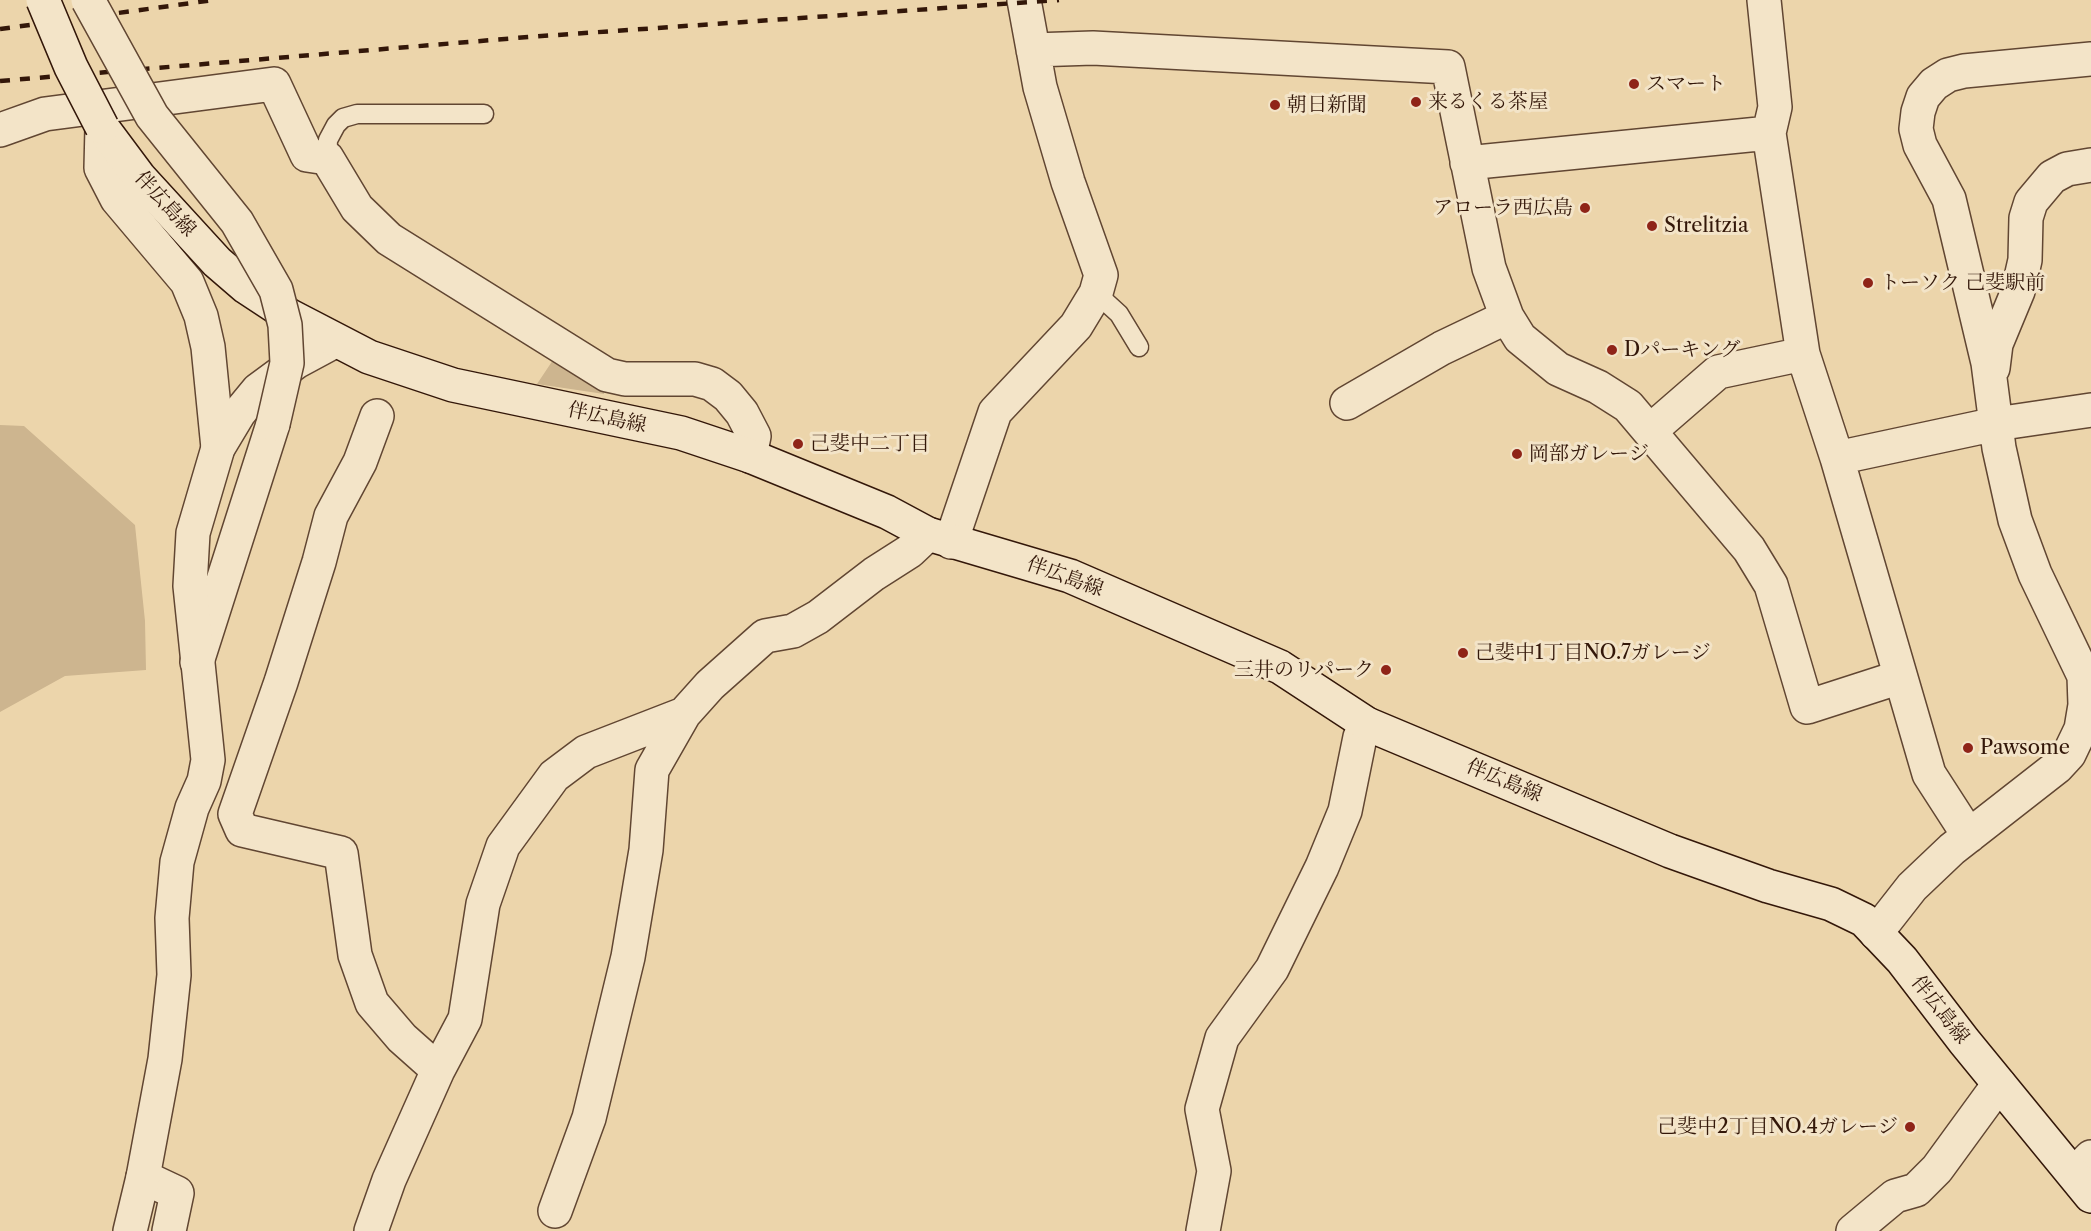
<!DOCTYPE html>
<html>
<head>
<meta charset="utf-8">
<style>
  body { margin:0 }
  canvas { display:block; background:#ecd5ab }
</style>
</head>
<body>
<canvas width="2091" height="1231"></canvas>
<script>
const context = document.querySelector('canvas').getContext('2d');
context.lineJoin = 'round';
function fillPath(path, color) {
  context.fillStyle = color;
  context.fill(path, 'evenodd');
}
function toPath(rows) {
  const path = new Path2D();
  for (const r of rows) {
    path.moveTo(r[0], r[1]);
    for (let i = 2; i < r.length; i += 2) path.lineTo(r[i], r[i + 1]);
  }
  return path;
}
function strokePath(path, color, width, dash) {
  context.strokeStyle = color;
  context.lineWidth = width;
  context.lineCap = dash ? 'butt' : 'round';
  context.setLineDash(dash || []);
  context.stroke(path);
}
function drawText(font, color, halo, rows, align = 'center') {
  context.font = font + ' "Libre Caslon Text","Noto Serif JP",serif';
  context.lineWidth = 6;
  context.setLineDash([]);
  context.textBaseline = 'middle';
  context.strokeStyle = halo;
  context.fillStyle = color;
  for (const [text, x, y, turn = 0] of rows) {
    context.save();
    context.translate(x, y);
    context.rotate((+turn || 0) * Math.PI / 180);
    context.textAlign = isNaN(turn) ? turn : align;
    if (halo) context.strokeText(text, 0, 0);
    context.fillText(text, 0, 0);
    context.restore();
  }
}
const green = toPath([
  [553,360,604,390,604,394,537,384],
  [0,425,24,426,135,525,145,621,146,670,65,676,0,712]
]);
const service = toPath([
  [327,158,328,140,336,125,343,118,357,114,484,114],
  [1096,293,1119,314,1139,347]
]);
const minor = toPath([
  [1764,0,1775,107,1769,133,1803,354,1837,458,1929,774,1969,836],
  [1033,50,1093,48,1448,67,1489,268,1507,317,1520,338,1558,369,1598,387,1628,406,1749,549,1771,585,1807,707,1900,677],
  [102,127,101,168,117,199,187,282,201,316,208,347,218,448],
  [0,130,45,114,274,84,307,155,327,158,357,208,389,239,607,375,625,379,695,379,712,384,728,396,742,413,754,436,750,456],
  [1467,163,1769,133],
  [1993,368,1996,344,2018,291,2025,260,2026,218,2031,202,2052,177,2067,169,2091,165],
  [1347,403,1442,348,1507,317],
  [377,416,360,462,331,516,319,562,281,682,235,814,242,830,341,853,355,955,372,1003,402,1038,438,1070],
  [1650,431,1718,372,1803,354],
  [1837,458,1996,424,2091,410],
  [951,542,995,412,1076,326,1096,293,1101,275,1068,182,1040,87,1024,0],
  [197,662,273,424],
  [1876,933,1912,887,1952,849,2057,767,2069,754,2081,729,2085,705,2084,676,2035,574,2015,520,1999,448,1988,363,1949,199,1920,145,1916,129,1918,112,1923,97,1934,84,1948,75,1964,71,2091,59],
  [2074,1174,2091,1157],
  [143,1177,177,1193,169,1231],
  [555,1211,589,1118,628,957,646,850,652,770,684,714,710,685,765,636,793,631,818,617,874,574,910,551,928,534],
  [371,1231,389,1180,438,1070,465,1019,483,904,503,846,554,776,586,752,684,714],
  [1203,1231,1214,1171,1202,1109,1222,1038,1272,969,1322,867,1345,811,1360,737,1367,724],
  [1853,1231,1895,1196,1916,1190,1937,1169,1999,1084]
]);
const tertiary = toPath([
  [130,1231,143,1177,165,1059,174,975,172,918,177,862,192,808,204,781,208,760,190,586,193,533,218,448,239,413,258,390,296,362,335,341]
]);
const secondary = toPath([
  [102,127,140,178,217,262,246,287,290,316,369,357,453,385,681,433,750,456,887,512,928,534,1070,576,1280,667,1367,724,1670,851,1768,886,1831,904,1864,920,1902,960,1964,1041,2091,1196]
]);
const rail = toPath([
  [0,29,214,0],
  [0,81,528,37,1059,0]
]);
const minorBridge = toPath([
  [88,0,152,116,237,222,276,290,285,325,287,363,273,424]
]);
const secondaryBridge = toPath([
  [43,0,71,67,102,127]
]);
const markers = [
  [1634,84,6,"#8f2418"],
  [1416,102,6,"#8f2418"],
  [1275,105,6,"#8f2418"],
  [1585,208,6,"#8f2418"],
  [1652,226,6,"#8f2418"],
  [1868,283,6,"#8f2418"],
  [1612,350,6,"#8f2418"],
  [798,444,6,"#8f2418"],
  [1517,454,6,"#8f2418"],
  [1463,653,6,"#8f2418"],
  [1386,670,6,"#8f2418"],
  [1968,748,6,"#8f2418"],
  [1910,1127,6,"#8f2418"]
];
const poiNames = [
  ["スマート",1646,84],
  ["来るくる茶屋",1428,102],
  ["朝日新聞",1287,105],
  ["アローラ西広島",1573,208,"right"],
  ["Strelitzia",1664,226],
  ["トーソク 己斐駅前",1880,283],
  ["Dパーキング",1624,350],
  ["己斐中二丁目",810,444],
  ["岡部ガレージ",1529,454],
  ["己斐中1丁目NO.7ガレージ",1475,653],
  ["三井のリパーク",1374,670,"right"],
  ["Pawsome",1980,748],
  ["己斐中2丁目NO.4ガレージ",1898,1127,"right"]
];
const streetNames = [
  ["伴広島線",165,204,48],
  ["伴広島線",607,418,12],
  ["伴広島線",1065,577,20],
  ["伴広島線",1504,781,23],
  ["伴広島線",1940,1010,52]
];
fillPath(green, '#cdb58f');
strokePath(service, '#614632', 21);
strokePath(minor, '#614632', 36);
strokePath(tertiary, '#614632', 36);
strokePath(secondary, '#331709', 36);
strokePath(service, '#f3e4c8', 18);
strokePath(minor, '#f3e4c8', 33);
strokePath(tertiary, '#f3e4c8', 33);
strokePath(secondary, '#f3e4c8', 33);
strokePath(rail, '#331709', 4.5, [10, 10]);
strokePath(minorBridge, '#614632', 36, []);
strokePath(secondaryBridge, '#331709', 36, []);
strokePath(minorBridge, '#f3e4c8', 33);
strokePath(secondaryBridge, '#f3e4c8', 33);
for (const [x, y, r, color] of markers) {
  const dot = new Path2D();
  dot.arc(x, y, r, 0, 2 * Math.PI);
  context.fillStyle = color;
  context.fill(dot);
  strokePath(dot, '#f3e4c8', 2);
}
drawText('20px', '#331709', '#f3e4c8', poiNames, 'left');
drawText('20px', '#331709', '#f3e4c8', streetNames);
</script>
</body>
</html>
